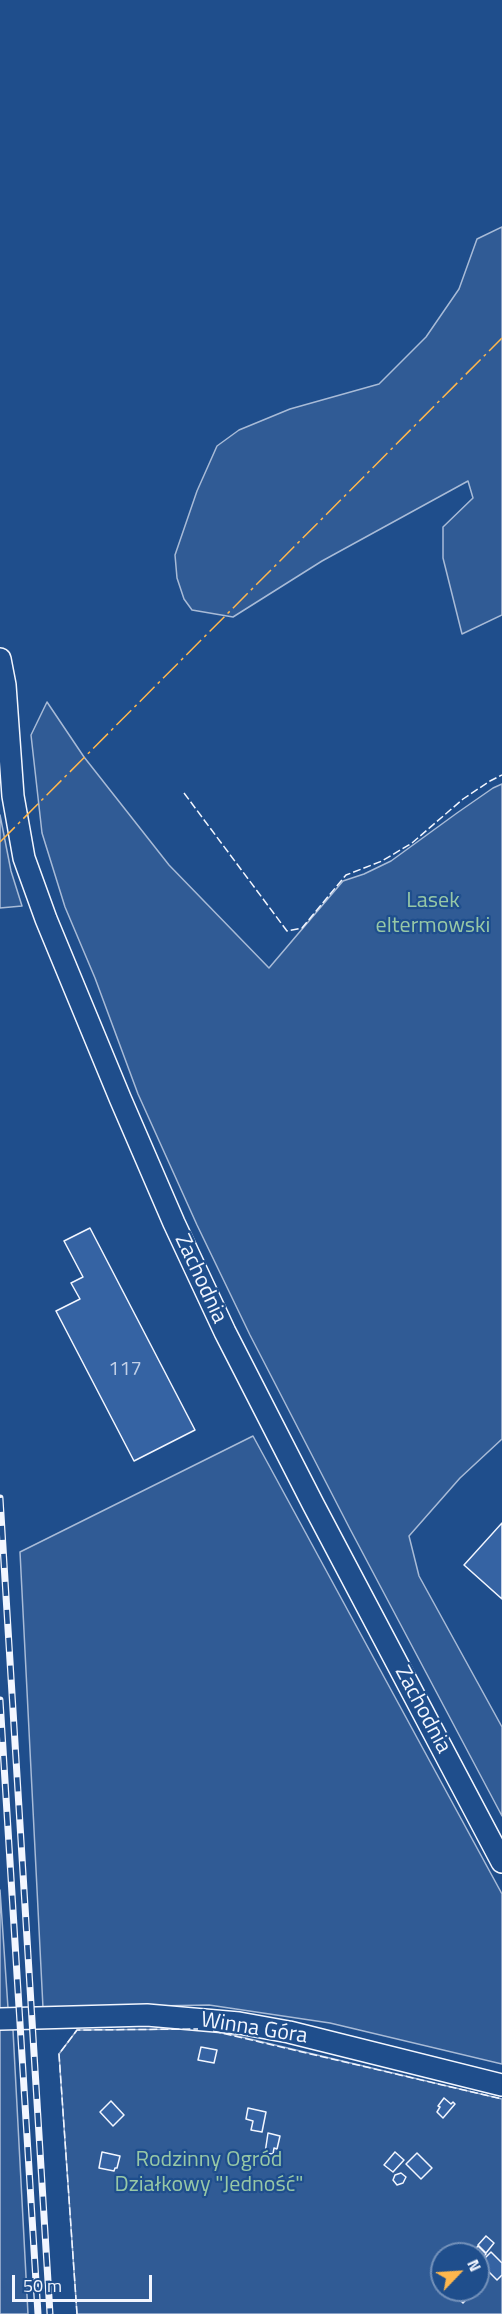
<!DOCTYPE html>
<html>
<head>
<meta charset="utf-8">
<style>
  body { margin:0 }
  #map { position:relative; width:502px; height:2314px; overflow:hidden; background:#1f4e8c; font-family:"Titillium Web",sans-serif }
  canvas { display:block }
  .north { position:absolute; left:430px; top:2242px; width:60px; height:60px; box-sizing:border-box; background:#1f4e8c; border:2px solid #7391ba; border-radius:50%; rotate:65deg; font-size:16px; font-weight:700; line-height:24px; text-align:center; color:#f2f6ff }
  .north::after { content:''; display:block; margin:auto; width:21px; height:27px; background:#ffb74d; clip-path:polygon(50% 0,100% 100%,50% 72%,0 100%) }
  .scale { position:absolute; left:12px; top:2275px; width:140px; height:27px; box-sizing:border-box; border:3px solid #f2f6ff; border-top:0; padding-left:8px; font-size:18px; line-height:21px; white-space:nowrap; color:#f2f6ff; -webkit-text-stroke:4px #1f4e8c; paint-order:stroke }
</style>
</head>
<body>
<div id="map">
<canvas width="502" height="2314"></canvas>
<div class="north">N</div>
<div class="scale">50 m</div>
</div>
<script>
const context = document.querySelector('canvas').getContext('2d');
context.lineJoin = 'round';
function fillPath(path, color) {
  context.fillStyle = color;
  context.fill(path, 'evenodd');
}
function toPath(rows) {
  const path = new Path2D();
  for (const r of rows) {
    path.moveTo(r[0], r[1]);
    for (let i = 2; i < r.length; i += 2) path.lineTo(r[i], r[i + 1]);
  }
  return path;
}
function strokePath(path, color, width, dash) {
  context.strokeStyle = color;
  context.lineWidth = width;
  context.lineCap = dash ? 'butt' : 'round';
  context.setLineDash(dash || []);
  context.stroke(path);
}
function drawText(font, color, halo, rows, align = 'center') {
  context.font = font + ' "Titillium Web",sans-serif';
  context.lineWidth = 4.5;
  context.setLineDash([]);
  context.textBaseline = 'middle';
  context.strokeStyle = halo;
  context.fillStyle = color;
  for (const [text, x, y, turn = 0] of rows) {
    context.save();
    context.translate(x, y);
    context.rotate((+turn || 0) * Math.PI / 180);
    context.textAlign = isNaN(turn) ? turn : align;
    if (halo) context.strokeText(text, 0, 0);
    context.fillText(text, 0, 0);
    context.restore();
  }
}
const green = toPath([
  [502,227,502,615,462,634,443,558,443,527,473,498,468,481,322,561,233,617,192,610,184,599,177,578,175,555,197,491,217,446,239,430,290,409,379,384,426,337,459,289,477,239,502,227],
  [47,702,84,757,169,865,269,968,343,881,364,874,391,861,457,813,493,788,502,784,502,1439,460,1478,409,1536,419,1576,502,1727,502,1816,350,1529,250,1335,197,1225,138,1094,95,978,65,907,42,833,31,735,47,702],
  [0,815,11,871,22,906,0,908,0,815],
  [253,1436,502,1894,502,2064,330,2023,209,2005,43,2008,20,1552,253,1436],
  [0,1890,8,2008,0,2008,0,1890],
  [6,2027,13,2030,28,2314,0,2314,0,2029,6,2027],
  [208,2029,502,2099,502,2314,77,2314,59,2054,77,2030,208,2029],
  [442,2254,478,2254,478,2290,442,2290,442,2254]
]);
const building = toPath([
  [90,1228,195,1430,134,1461,56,1311,80,1299,71,1283,83,1277,64,1241,90,1228],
  [502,1523,502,1599,464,1565,502,1523],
  [201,2047,217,2050,214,2063,198,2060,201,2047],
  [444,2098,451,2104,453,2102,455,2104,443,2118,437,2112,440,2107,438,2106,444,2098],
  [111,2101,124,2115,113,2126,100,2112,111,2101],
  [248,2108,266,2112,262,2132,251,2130,253,2121,246,2119,248,2108],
  [268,2133,280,2136,277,2149,274,2148,273,2154,265,2153,268,2133],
  [102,2152,120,2156,117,2168,115,2168,114,2171,99,2168,102,2152],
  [395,2152,404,2160,393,2172,384,2165,395,2152],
  [417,2153,432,2168,421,2179,406,2164,417,2153],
  [401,2173,406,2177,403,2183,397,2185,393,2180,395,2175,401,2173],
  [486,2236,494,2243,486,2253,478,2245,486,2236],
  [478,2246,486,2254,478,2262,478,2254,471,2254,478,2246],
  [491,2252,502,2263,502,2275,497,2280,480,2263,491,2252],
  [456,2290,475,2290,463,2303,453,2293,456,2290]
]);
const minor = toPath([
  [0,659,5,685,13,796,24,858,46,919,120,1098,174,1223,225,1332,313,1504,502,1862],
  [0,2019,147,2015,239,2023,289,2032,502,2085]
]);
const rail = toPath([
  [0,1498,50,2314],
  [0,1700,38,2314]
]);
const fence = toPath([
  [184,793,287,931,302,928,346,875,382,861,412,843,463,799,490,781,502,775],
  [213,2031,502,2099],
  [77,2314,59,2054,77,2030,198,2029]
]);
const power = toPath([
  [0,842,502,338]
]);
const numberNames = [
  ["117",125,1370]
];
const parkNames = [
  ["Lasek",433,902],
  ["eltermowski",433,927],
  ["Rodzinny Ogród",209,2161],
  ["Działkowy \"Jedność\"",209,2186]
];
const streetNames = [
  ["Zachodnia",200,1279,65],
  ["Zachodnia",422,1710,62],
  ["Winna Góra",254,2029,9]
];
fillPath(green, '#305b95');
strokePath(green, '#a8bbd7', 1.5);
fillPath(building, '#3563a3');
strokePath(building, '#f2f6ff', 1.5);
strokePath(minor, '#f2f6ff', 24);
strokePath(minor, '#1f4e8c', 21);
strokePath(rail, '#f2f6ff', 7);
strokePath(rail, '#1f4e8c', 4.5, [14]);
strokePath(fence, '#f2f6ff', 1.5, [8, 3]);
strokePath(power, '#ffb74d', 1.5, [21, 4.5, 3, 4.5]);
drawText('20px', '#c3d1e8', null, numberNames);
drawText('22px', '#97c8a6', '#1f4e8c', parkNames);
drawText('22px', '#f2f6ff', '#1f4e8c', streetNames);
</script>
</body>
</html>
